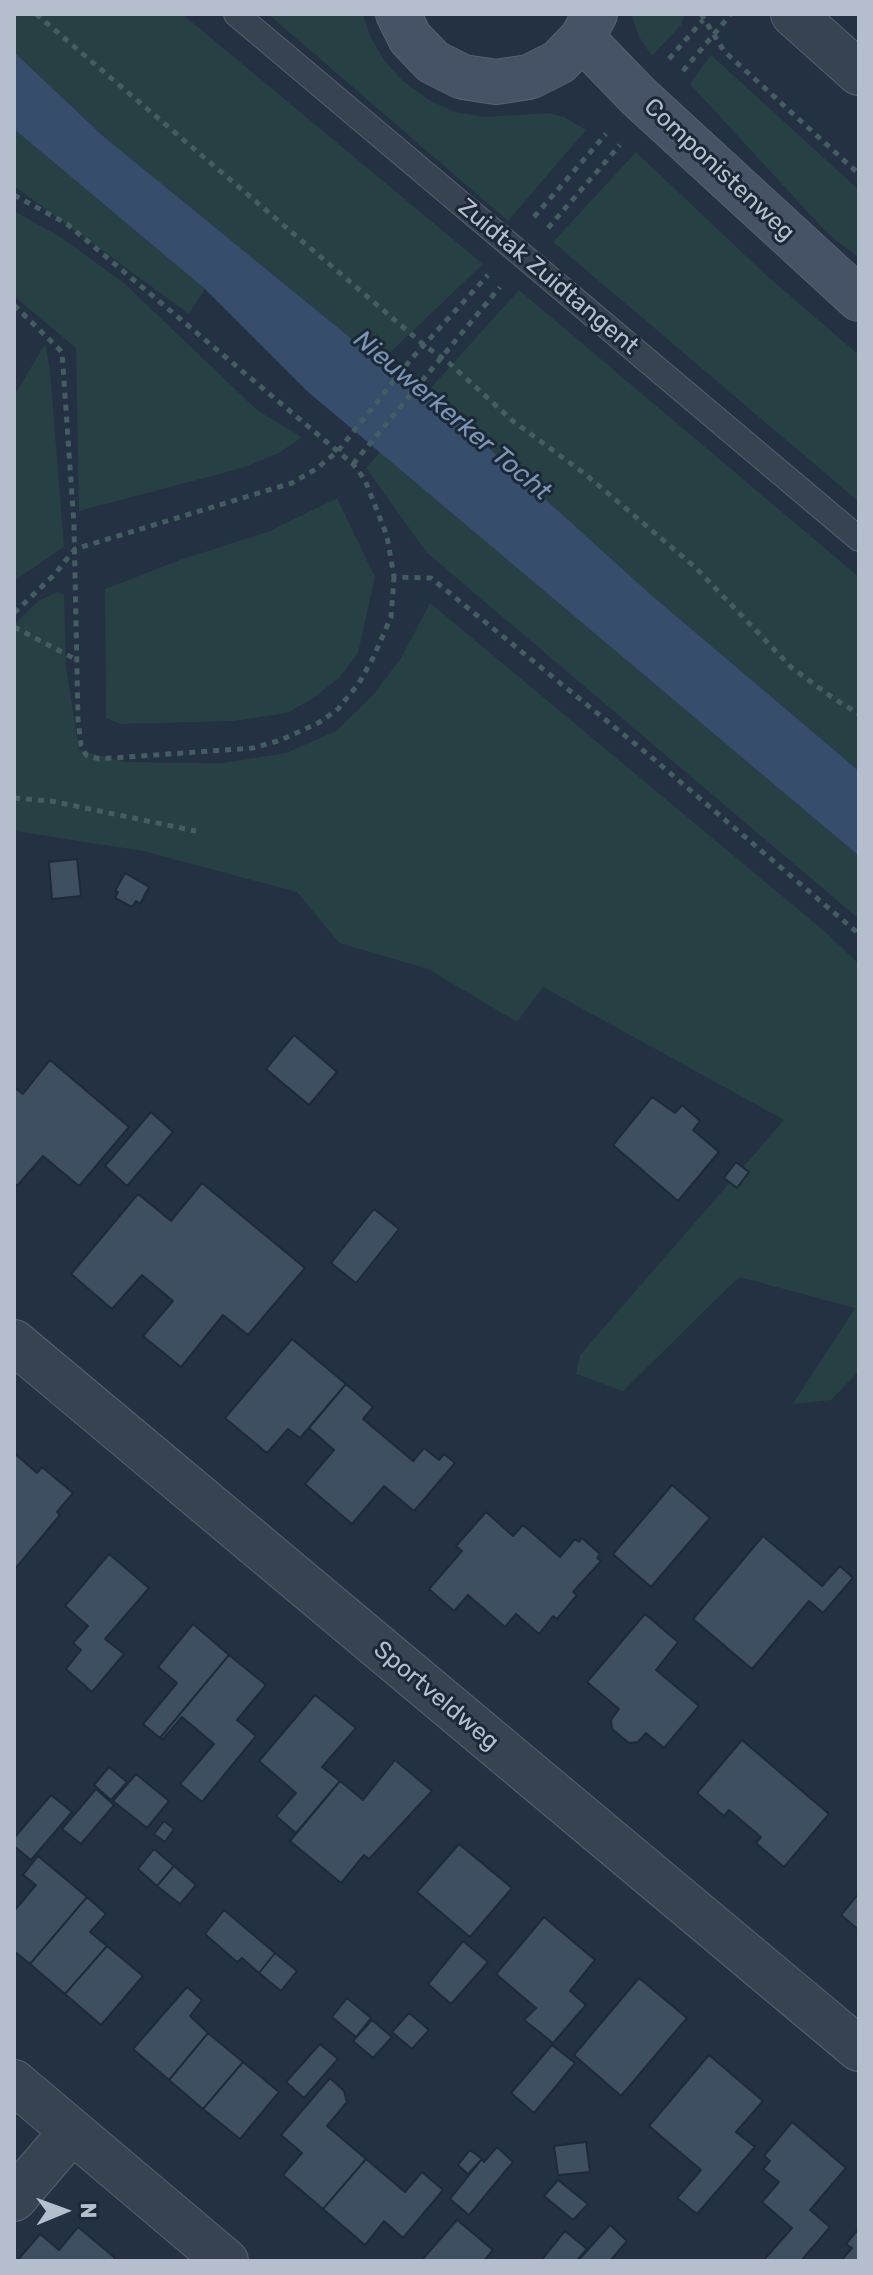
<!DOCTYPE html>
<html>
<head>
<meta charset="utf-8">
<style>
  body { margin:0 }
  #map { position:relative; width:873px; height:2275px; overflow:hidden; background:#233142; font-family:Rubik,sans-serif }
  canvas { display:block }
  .frame { position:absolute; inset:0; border:16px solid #b5becc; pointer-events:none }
  .north { position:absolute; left:24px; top:2171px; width:80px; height:80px; -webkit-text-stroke:6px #1d2837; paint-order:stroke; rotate:89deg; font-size:22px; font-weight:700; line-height:32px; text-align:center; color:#b5becc }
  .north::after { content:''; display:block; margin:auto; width:28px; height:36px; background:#b5becc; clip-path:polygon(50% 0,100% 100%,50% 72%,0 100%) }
</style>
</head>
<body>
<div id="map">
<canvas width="873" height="2275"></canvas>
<div class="frame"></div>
<div class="north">N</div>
</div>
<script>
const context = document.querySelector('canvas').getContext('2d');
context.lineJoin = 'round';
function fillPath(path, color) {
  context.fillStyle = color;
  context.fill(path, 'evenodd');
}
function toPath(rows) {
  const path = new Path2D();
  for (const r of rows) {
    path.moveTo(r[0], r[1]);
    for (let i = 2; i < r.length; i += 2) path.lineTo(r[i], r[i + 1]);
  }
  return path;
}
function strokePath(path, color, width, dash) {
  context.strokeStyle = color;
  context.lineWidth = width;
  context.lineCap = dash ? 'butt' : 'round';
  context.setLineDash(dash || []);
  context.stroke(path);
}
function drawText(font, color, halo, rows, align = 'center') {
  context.font = font + ' Rubik,sans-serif';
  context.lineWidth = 6;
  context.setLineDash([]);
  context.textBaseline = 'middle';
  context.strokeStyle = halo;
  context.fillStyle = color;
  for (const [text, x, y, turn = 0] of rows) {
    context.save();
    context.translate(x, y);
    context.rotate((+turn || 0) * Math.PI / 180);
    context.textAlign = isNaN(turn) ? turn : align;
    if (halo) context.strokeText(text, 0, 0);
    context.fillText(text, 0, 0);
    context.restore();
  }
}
const green = toPath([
  [14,14,182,14,483,264,380,362,103,136,14,52],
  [268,14,363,14,370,36,385,61,402,80,429,100,455,112,484,117,549,113,564,117,586,130,508,221],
  [631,14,685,14,681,25,652,56,639,37],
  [711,55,859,190,859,258,827,233,690,84],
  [14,129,205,289,189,314,14,186],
  [636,152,766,275,859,355,859,502,553,242],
  [14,211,62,238,124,283,258,411,302,437,279,453,242,468,79,511,76,348,14,296],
  [519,290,859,577,859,771,650,594,427,392],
  [45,344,50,370,64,547,14,581,14,396],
  [380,452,859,856,859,919,427,553,366,468],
  [337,498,375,577,358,653,339,678,312,699,287,713,234,721,120,724,106,718,105,589,180,560,270,531],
  [57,592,64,595,66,666,79,750,124,762,223,763,286,753,336,731,373,695,401,658,430,603,822,929,859,964,859,1371,831,1400,793,1404,855,1308,739,1277,623,1391,576,1374,580,1355,784,1120,543,987,517,1022,428,969,339,943,297,892,143,851,14,831,14,625,38,601]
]);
const water = toPath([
  [14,52,103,136,380,362,427,392,650,594,859,771,859,856,307,391,205,289,14,129]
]);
const building = toPath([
  [77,859,81,896,52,899,49,862,77,859],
  [125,873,149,887,140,904,136,901,132,907,115,898,118,892,115,891,125,873],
  [294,1035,337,1072,309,1105,266,1069,294,1035],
  [50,1060,129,1127,79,1186,43,1156,17,1186,14,1183,14,1087,23,1094,50,1060],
  [652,1097,675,1113,682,1105,700,1121,693,1130,719,1152,678,1201,613,1145,652,1097],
  [151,1112,173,1132,127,1186,105,1166,151,1112],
  [736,1162,749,1172,737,1188,724,1178,736,1162],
  [202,1183,305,1268,248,1335,223,1315,181,1367,143,1336,173,1301,142,1275,112,1309,71,1274,138,1194,171,1221,202,1183],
  [374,1209,399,1229,356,1283,331,1263,374,1209],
  [292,1339,346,1384,300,1438,288,1429,267,1453,225,1418,292,1339],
  [346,1384,373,1407,363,1419,413,1461,424,1448,439,1460,444,1454,455,1463,414,1511,384,1486,352,1524,305,1484,334,1450,309,1428,346,1384],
  [14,1453,37,1473,42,1467,73,1493,57,1512,60,1515,15,1569,14,1453],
  [672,1485,710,1518,651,1587,613,1554,672,1485],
  [486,1512,513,1536,523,1525,560,1557,575,1539,579,1542,582,1538,600,1554,597,1558,601,1561,573,1592,577,1595,557,1619,553,1616,539,1634,516,1614,505,1627,468,1595,454,1611,429,1589,462,1551,456,1546,486,1512],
  [763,1536,822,1586,840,1566,853,1578,823,1613,809,1601,752,1669,693,1619,763,1536],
  [109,1554,149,1588,105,1639,124,1654,92,1692,66,1669,81,1650,73,1643,88,1626,65,1606,109,1554],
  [645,1614,678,1642,656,1670,699,1706,664,1748,646,1733,638,1742,629,1743,612,1729,611,1720,619,1709,587,1682,645,1614],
  [193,1624,229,1655,160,1738,143,1724,177,1683,158,1667,193,1624],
  [229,1655,266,1685,237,1720,256,1736,202,1802,180,1784,214,1744,182,1717,162,1740,160,1738,229,1655],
  [315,1695,356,1728,322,1767,340,1781,296,1833,276,1816,296,1793,259,1761,315,1695],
  [742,1740,829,1814,784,1867,756,1843,761,1837,729,1810,724,1816,697,1793,742,1740],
  [395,1760,432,1791,369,1859,364,1855,341,1883,290,1841,340,1781,363,1800,395,1760],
  [109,1767,127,1782,111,1800,94,1785,109,1767],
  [136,1774,169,1801,147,1828,113,1801,136,1774],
  [96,1789,114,1805,81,1844,62,1829,96,1789],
  [51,1795,72,1812,31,1860,14,1846,14,1838,51,1795],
  [164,1821,174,1829,165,1842,154,1834,164,1821],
  [459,1844,512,1888,470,1937,417,1892,459,1844],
  [154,1849,174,1866,157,1886,138,1869,154,1849],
  [38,1856,87,1897,30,1964,14,1951,14,1911,36,1885,23,1875,38,1856],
  [174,1866,196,1885,180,1904,157,1886,174,1866],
  [859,1893,859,1930,841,1915,859,1893],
  [87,1897,106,1914,90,1932,107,1946,65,1994,30,1964,87,1897],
  [224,1910,275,1953,259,1973,242,1958,237,1962,205,1934,224,1910],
  [544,1917,595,1960,570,1991,586,2005,553,2043,524,2020,536,2008,496,1974,544,1917],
  [463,1941,488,1962,451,2004,428,1984,463,1941],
  [107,1946,143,1976,101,2025,65,1994,107,1946],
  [275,1953,297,1971,281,1991,259,1973,275,1953],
  [639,1978,687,2018,621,2096,574,2055,639,1978],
  [187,1987,202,2000,190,2016,208,2033,169,2080,133,2049,187,1987],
  [347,1998,371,2018,356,2037,332,2017,347,1998],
  [409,2013,429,2030,412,2049,392,2032,409,2013],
  [372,2020,392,2037,373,2058,353,2041,372,2020],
  [208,2033,243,2062,203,2109,169,2080,208,2033],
  [320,2044,338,2059,304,2098,286,2082,320,2044],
  [552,2045,575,2063,534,2113,511,2093,552,2045],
  [709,2055,763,2101,736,2132,755,2147,697,2214,677,2198,701,2170,649,2126,709,2055],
  [243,2062,279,2092,240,2139,203,2109,243,2062],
  [330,2078,344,2091,347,2102,327,2126,366,2159,323,2209,283,2175,302,2153,281,2135,330,2078],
  [792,2122,846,2168,810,2210,830,2227,801,2261,763,2261,792,2228,762,2202,779,2182,763,2169,770,2161,764,2156,792,2122],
  [586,2142,590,2172,558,2175,554,2146,586,2142],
  [497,2147,513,2162,469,2215,450,2199,482,2159,484,2162,497,2147],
  [470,2150,482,2159,468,2174,458,2165,470,2150],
  [366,2159,405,2192,422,2172,443,2190,403,2238,384,2221,365,2245,323,2209,366,2159],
  [558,2180,588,2204,573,2220,544,2196,558,2180],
  [457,2220,493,2250,484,2261,421,2261,457,2220],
  [610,2225,627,2241,610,2261,578,2261,610,2225],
  [78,2227,115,2258,112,2261,17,2261,40,2234,59,2250,78,2227],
  [859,2228,859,2261,841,2261,852,2248,846,2244,859,2228],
  [565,2231,587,2249,576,2261,541,2261,565,2231]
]);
const path = toPath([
  [36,14,424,345,449,363,513,421,585,474,695,567,792,668,833,698,859,714],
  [701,14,724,51,859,174],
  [669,59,703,20],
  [683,71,731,14],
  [14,195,67,224,353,464,365,480,387,536,394,577,431,578,650,756,859,934],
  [534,217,606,134],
  [548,228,620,145],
  [14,305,62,352,74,525,78,719,81,745,86,755,99,759,253,748,281,740,320,722,338,709,359,683,373,658,391,617,394,577],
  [353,464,500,287],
  [14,613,54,575,75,549,292,483,316,469,338,451,412,358,488,275],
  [14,627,77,660],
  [14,798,51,801,196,831]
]);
const service = toPath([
  [236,14,859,539]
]);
const minor = toPath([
  [793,14,859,73],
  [14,1342,859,2049],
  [14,2082,226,2261],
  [14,2199,72,2131]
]);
const secondary = toPath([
  [398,14,410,38,433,62,463,77,496,82,529,77,559,62,582,38,595,14],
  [582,38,638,96,859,299]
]);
const streetNames = [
  ["Componistenweg",719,170,43],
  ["Zuidtak Zuidtangent",548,277,40],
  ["Sportveldweg",436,1696,40]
];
const waterNames = [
  ["Nieuwerkerker Tocht",452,416,40]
];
fillPath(green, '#264043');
fillPath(water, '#364d6b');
fillPath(building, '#3f4f62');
strokePath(building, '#1f2a39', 2);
strokePath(service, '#56616f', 26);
strokePath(minor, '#56616f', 46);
strokePath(secondary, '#56616f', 46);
strokePath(path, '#445d60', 5, [6, 6]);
strokePath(service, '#384352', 24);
strokePath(minor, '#384352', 44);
strokePath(secondary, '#465265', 44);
drawText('24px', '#b5becc', '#1d2837', streetNames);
drawText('italic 26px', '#7a95b6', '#1d2837', waterNames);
</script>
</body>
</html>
